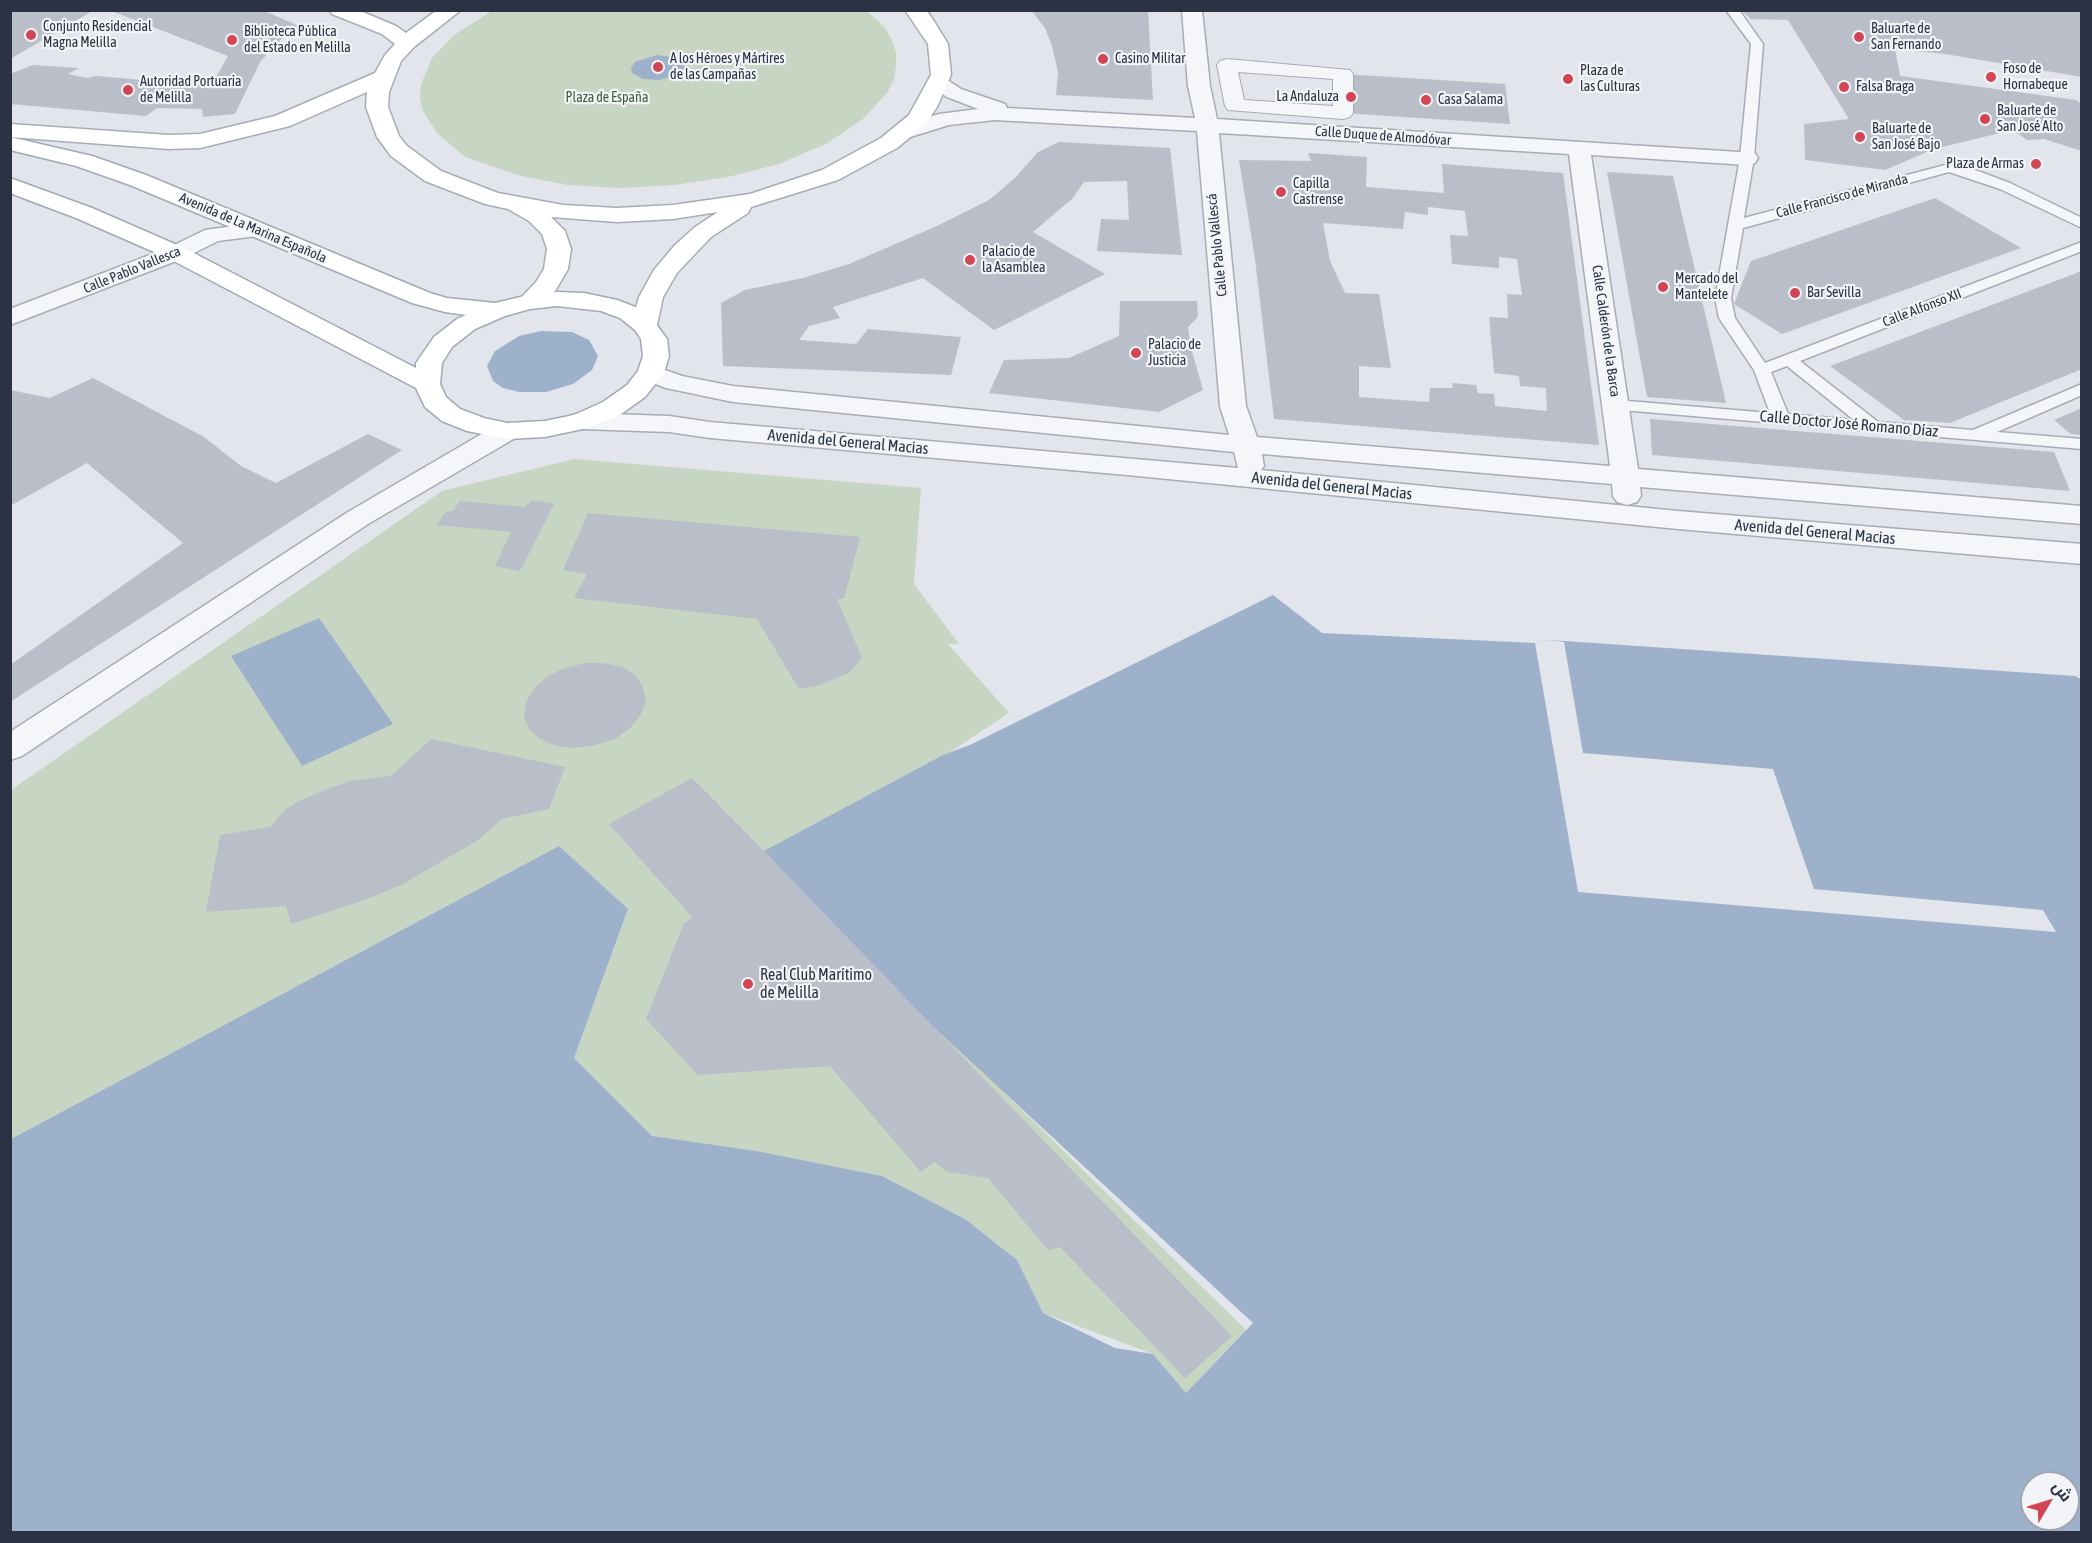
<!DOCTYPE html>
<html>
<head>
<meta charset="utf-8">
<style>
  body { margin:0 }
  #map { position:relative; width:2092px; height:1543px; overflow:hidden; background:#e2e5eb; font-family:"Asap Condensed",Cairo,sans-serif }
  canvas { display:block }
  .frame { position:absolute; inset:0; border:12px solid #2a3243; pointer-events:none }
  .north { position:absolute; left:2020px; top:1471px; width:60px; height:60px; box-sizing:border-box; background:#f2f4f8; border:2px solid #a2a6b0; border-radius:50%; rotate:52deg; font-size:16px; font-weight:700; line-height:24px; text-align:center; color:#2a3243 }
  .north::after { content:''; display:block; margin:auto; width:21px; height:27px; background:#d24554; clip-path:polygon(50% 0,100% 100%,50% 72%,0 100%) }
</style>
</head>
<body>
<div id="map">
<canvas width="2092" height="1543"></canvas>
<div class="frame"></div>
<div class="north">ش</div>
</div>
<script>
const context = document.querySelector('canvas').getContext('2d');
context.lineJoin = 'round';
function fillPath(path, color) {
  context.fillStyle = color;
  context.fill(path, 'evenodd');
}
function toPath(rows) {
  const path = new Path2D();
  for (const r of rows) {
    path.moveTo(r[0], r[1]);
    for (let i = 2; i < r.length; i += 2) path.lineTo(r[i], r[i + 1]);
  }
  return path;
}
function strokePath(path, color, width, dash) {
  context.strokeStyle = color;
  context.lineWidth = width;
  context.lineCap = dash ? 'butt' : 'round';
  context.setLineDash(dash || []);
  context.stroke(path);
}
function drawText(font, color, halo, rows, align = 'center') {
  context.font = font + ' "Asap Condensed",sans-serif';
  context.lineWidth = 4.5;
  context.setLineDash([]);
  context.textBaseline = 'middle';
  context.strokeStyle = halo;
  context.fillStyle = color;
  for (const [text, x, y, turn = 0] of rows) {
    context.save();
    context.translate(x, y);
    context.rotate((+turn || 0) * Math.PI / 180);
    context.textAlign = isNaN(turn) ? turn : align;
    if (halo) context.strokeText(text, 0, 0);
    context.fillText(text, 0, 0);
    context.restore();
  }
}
const green = toPath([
  [492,11,867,11,885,28,892,40,896,53,896,66,894,79,887,93,863,119,826,144,779,164,728,177,674,185,620,188,568,185,521,176,465,157,437,133,422,109,420,96,421,84,432,58,454,35],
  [574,459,921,488,914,584,959,644,948,644,1009,713,950,752,765,851,975,1064,1246,1330,1186,1393,1153,1354,1043,1313,1017,1260,965,1219,882,1176,652,1136,574,1058,628,910,559,846,11,1139,11,790,442,491]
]);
const water = toPath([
  [657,55,679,58,684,63,684,69,675,76,659,80,643,79,632,73,631,68,635,62],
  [541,331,572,332,589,340,598,356,592,370,573,384,546,392,519,392,503,388,493,381,487,366,495,351,519,336],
  [1273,595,1322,633,1535,643,1550,640,2075,676,2081,679,2081,1532,11,1532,10,1250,12,1249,11,1139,559,846,628,909,574,1058,652,1136,756,1151,882,1176,965,1219,1017,1260,1043,1313,1115,1348,1153,1354,1186,1393,1253,1323,899,995,764,851,943,755,970,745],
  [2032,1483,2068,1483,2068,1519,2032,1519],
  [319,618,393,724,302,766,231,656]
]);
const pier = toPath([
  [1550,640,1564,642,1583,753,1773,769,1814,889,2043,910,2056,932,1578,892,1535,643]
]);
const building = toPath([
  [10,10,94,10,10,59],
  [109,10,262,10,299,26,285,35,260,62,235,114,203,117,202,109,157,108,146,116,10,104,10,74,33,65,79,68,68,74,87,78,97,76,165,82,174,76,216,77,228,56],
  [1031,10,1148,10,1153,100,1056,95,1058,72,1052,46,1045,28],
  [1741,10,2082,10,2082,77,1945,54,1895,49,1900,76,2076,100,2082,104,2082,151,2044,139,2027,140,2019,134,2008,131,1934,149,1885,170,1805,160,1804,124,1849,119,1788,20,1751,19],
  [1343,74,1505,84,1510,124,1343,113],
  [1059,142,1170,148,1182,255,1097,251,1101,219,1129,220,1127,181,1084,182,1072,199,1033,232,1105,274,994,330,923,278,833,307,840,318,809,326,799,340,856,344,868,329,961,337,951,375,723,366,721,303,745,290,803,278,849,264,937,226,989,200,1015,178,1038,152],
  [1308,153,1367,157,1366,187,1444,193,1442,164,1563,173,1599,445,1274,419,1255,259,1239,160,1311,161],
  [1428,207,1465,211,1468,236,1450,235,1452,264,1499,268,1499,257,1517,259,1522,295,1507,294,1508,318,1489,317,1494,373,1519,376,1520,386,1546,388,1547,411,1495,406,1494,394,1478,393,1476,385,1452,383,1453,388,1430,388,1429,402,1359,397,1359,366,1391,368,1379,294,1345,293,1330,261,1323,223,1403,229,1405,212,1428,215],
  [1607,172,1673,176,1726,403,1647,397],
  [1935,198,2021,248,1782,334,1734,304,1751,261],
  [2082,271,2082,369,1950,423,1904,420,1830,366],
  [1120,301,1197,301,1198,317,1188,327,1191,348,1203,390,1159,412,989,393,1004,360,1069,358,1119,336],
  [93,378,204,437,241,466,276,483,368,434,402,450,10,702,10,665,183,543,87,463,10,506,10,390,50,398],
  [2082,408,2082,435,2071,434,2054,420],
  [1650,419,2054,452,2070,491,1652,455],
  [532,500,554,504,520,571,495,566,511,532,437,525,446,511,453,511,460,501,525,507],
  [588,513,860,537,844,599,837,599,862,658,849,673,820,685,799,689,757,619,574,598,587,574,563,570],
  [585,663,603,663,622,667,635,675,643,687,646,700,641,714,630,728,615,739,595,745,574,748,556,746,540,739,529,729,524,716,526,702,534,688,548,676,565,668],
  [431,739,565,767,549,809,502,819,478,840,403,884,362,901,291,924,286,906,206,912,220,835,270,827,285,810,297,802,324,790,351,781,391,776],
  [692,778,764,851,1232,1336,1185,1378,1060,1247,1048,1250,988,1178,948,1172,934,1162,921,1172,830,1066,698,1075,646,1019,684,923,693,918,609,824]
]);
const service = toPath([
  [1726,10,1739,10,1763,44,1754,158,1744,218,1949,164,1978,171,2010,183,2082,218,2082,228,2000,189,1949,172,1743,228,1731,298,1735,318,1765,363,2082,242,2082,251,1800,361,1878,422,1973,430,2082,384,2082,395,1997,432,2082,439,2082,449,1610,409,1608,405,1610,401,1616,400,1770,413,1754,370,1719,318,1715,298,1740,158,1751,44,1726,10],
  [1787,366,1854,420,1788,414,1771,372,1787,366]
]);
const pedestrian = toPath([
  [1227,59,1350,70,1353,74,1353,113,1350,117,1343,119,1228,110,1225,106,1217,65,1220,61,1227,59],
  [1238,72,1333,79,1333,106,1244,100,1238,72]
]);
const minor = toPath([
  [1182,10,1202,10,1210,86,1217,119,1755,153,1758,158,1755,163,1747,165,1591,155,1638,469,2082,506,2082,524,1640,487,1641,496,1637,502,1627,505,1617,502,1613,496,1612,484,1262,454,1264,466,1261,470,1678,511,2082,544,2082,564,1678,529,1127,475,710,438,669,432,582,429,572,427,569,421,572,415,582,413,669,416,710,422,1238,468,1234,452,733,402,666,388,642,379,638,373,642,367,651,365,682,376,733,386,1229,435,1220,406,1197,131,995,120,949,125,904,139,896,137,893,132,896,127,939,114,978,109,947,97,932,87,929,83,932,79,939,77,946,79,961,89,1005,104,1007,108,1195,118,1188,86,1182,10],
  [1219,133,1569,154,1610,466,1257,437,1246,406,1219,133],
  [256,223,264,225,268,230,264,235,218,241,184,258,10,325,10,309,168,248,205,230,256,223],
  [507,423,517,425,521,431,517,437,368,524,22,756,10,760,10,732,348,512,497,425,507,423]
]);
const secondary = toPath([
  [329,10,358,10,396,26,406,33,437,10,461,10,414,47,401,61,389,92,388,107,399,136,407,146,441,171,498,193,563,205,617,208,673,205,750,194,822,170,881,138,909,115,931,75,928,44,905,10,926,10,932,18,948,44,951,75,937,107,925,125,897,148,838,180,751,207,748,213,711,237,677,273,663,297,657,325,653,330,644,333,635,330,631,325,639,297,654,270,675,245,695,227,718,212,673,219,617,222,551,217,565,231,571,249,568,269,555,291,538,307,529,309,520,307,517,302,536,282,544,269,547,249,542,234,529,221,508,209,485,204,425,181,391,156,377,137,366,107,367,92,290,126,200,148,169,149,10,137,10,124,169,135,200,134,275,116,375,73,385,55,395,44,382,34,332,14,329,10]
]);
const primary = toPath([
  [10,137,92,156,146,175,430,293,447,298,495,303,529,295,557,292,584,293,617,300,638,308,653,320,667,339,669,356,664,373,645,397,621,414,592,427,545,437,507,439,467,431,442,421,425,407,416,388,168,258,76,218,10,193,10,178,92,208,184,248,416,368,416,363,434,337,457,319,466,315,445,312,412,303,130,185,76,166,10,150,10,137],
  [557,306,601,311,620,318,635,330,641,339,643,356,638,371,627,385,603,402,574,415,545,421,507,423,484,418,460,409,446,397,440,384,442,363,452,347,475,329,505,316,530,309,557,306]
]);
const markers = [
  [31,35,6,"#d24554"],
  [1859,37,6,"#d24554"],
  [232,40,6,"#d24554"],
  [1103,59,6,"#d24554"],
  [658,67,6,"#d24554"],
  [1991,77,6,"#d24554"],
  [1568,79,6,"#d24554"],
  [1844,87,6,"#d24554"],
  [128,90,6,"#d24554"],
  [1351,97,6,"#d24554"],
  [1426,100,6,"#d24554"],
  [1985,119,6,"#d24554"],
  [1860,137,6,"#d24554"],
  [2036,164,6,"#d24554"],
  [1281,192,6,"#d24554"],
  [970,260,6,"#d24554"],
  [1663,287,6,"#d24554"],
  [1795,293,6,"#d24554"],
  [1136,353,6,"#d24554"],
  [748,984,6,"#d24554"]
];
const farPoinames = [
  ["Conjunto Residencial",43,27],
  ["Magna Melilla",43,43],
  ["Baluarte de",1871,29],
  ["San Fernando",1871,45],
  ["Biblioteca Pública",244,32],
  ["del Estado en Melilla",244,48],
  ["A los Héroes y Mártires",670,59],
  ["de las Campañas",670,75],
  ["Casino Militar",1115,59],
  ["Foso de",2003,69],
  ["Hornabeque",2003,85],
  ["Plaza de",1580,71],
  ["las Culturas",1580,87],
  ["Autoridad Portuaria",140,82],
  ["de Melilla",140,98],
  ["Falsa Braga",1856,87],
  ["La Andaluza",1339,97,"right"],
  ["Casa Salama",1438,100],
  ["Baluarte de",1997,111],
  ["San José Alto",1997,127],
  ["Baluarte de",1872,129],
  ["San José Bajo",1872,145],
  ["Plaza de Armas",2024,164,"right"],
  ["Capilla",1293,184],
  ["Castrense",1293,200],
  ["Palacio de",982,252],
  ["la Asamblea",982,268],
  ["Mercado del",1675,279],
  ["Mantelete",1675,295],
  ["Bar Sevilla",1807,293],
  ["Palacio de",1148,345],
  ["Justicia",1148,361]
];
const farParknames = [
  ["Plaza de España",607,98]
];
const farStreetnames = [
  ["Calle Duque de Almodóvar",1383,136,4],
  ["Calle Francisco de Miranda",1842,196,-15],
  ["Avenida de La Marina Española",253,228,23],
  ["Calle Pablo Vallescá",1217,245,-96],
  ["Calle Pablo Vallesca",132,270,-22],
  ["Calle Alfonso XII",1922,308,-21],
  ["Calle Calderón de la Barca",1606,331,82]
];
const streetNames = [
  ["Calle Doctor José Romano Díaz",1849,424,5],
  ["Avenida del General Macias",848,442,5],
  ["Avenida del General Macias",1332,486,6],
  ["Avenida del General Macias",1815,532,5]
];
const poiNames = [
  ["Real Club Marítimo",760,975],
  ["de Melilla",760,993]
];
fillPath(green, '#c7d5c3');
fillPath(water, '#9db1cb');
fillPath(pier, '#e2e5eb');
fillPath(building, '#b9bec8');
strokePath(service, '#a7acb5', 3);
strokePath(pedestrian, '#a7acb5', 2);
strokePath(minor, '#a7acb5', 3);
strokePath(secondary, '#a7acb5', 3);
strokePath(primary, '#a1a9b7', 3);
fillPath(service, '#f5f6f9');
fillPath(pedestrian, '#f5f6f9');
fillPath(minor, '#f5f6f9');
fillPath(secondary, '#fff');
fillPath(primary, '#fff');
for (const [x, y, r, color] of markers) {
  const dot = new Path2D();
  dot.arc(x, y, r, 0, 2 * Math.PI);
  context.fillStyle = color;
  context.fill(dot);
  strokePath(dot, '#f2f4f8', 2);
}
drawText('14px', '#2a3243', '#f2f4f8', farPoinames, 'left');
drawText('14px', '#3c6037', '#f2f4f8', farParknames);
drawText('14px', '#2a3243', '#f2f4f8', farStreetnames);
drawText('16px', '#2a3243', '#f2f4f8', streetNames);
drawText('16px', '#2a3243', '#f2f4f8', poiNames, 'left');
</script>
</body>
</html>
